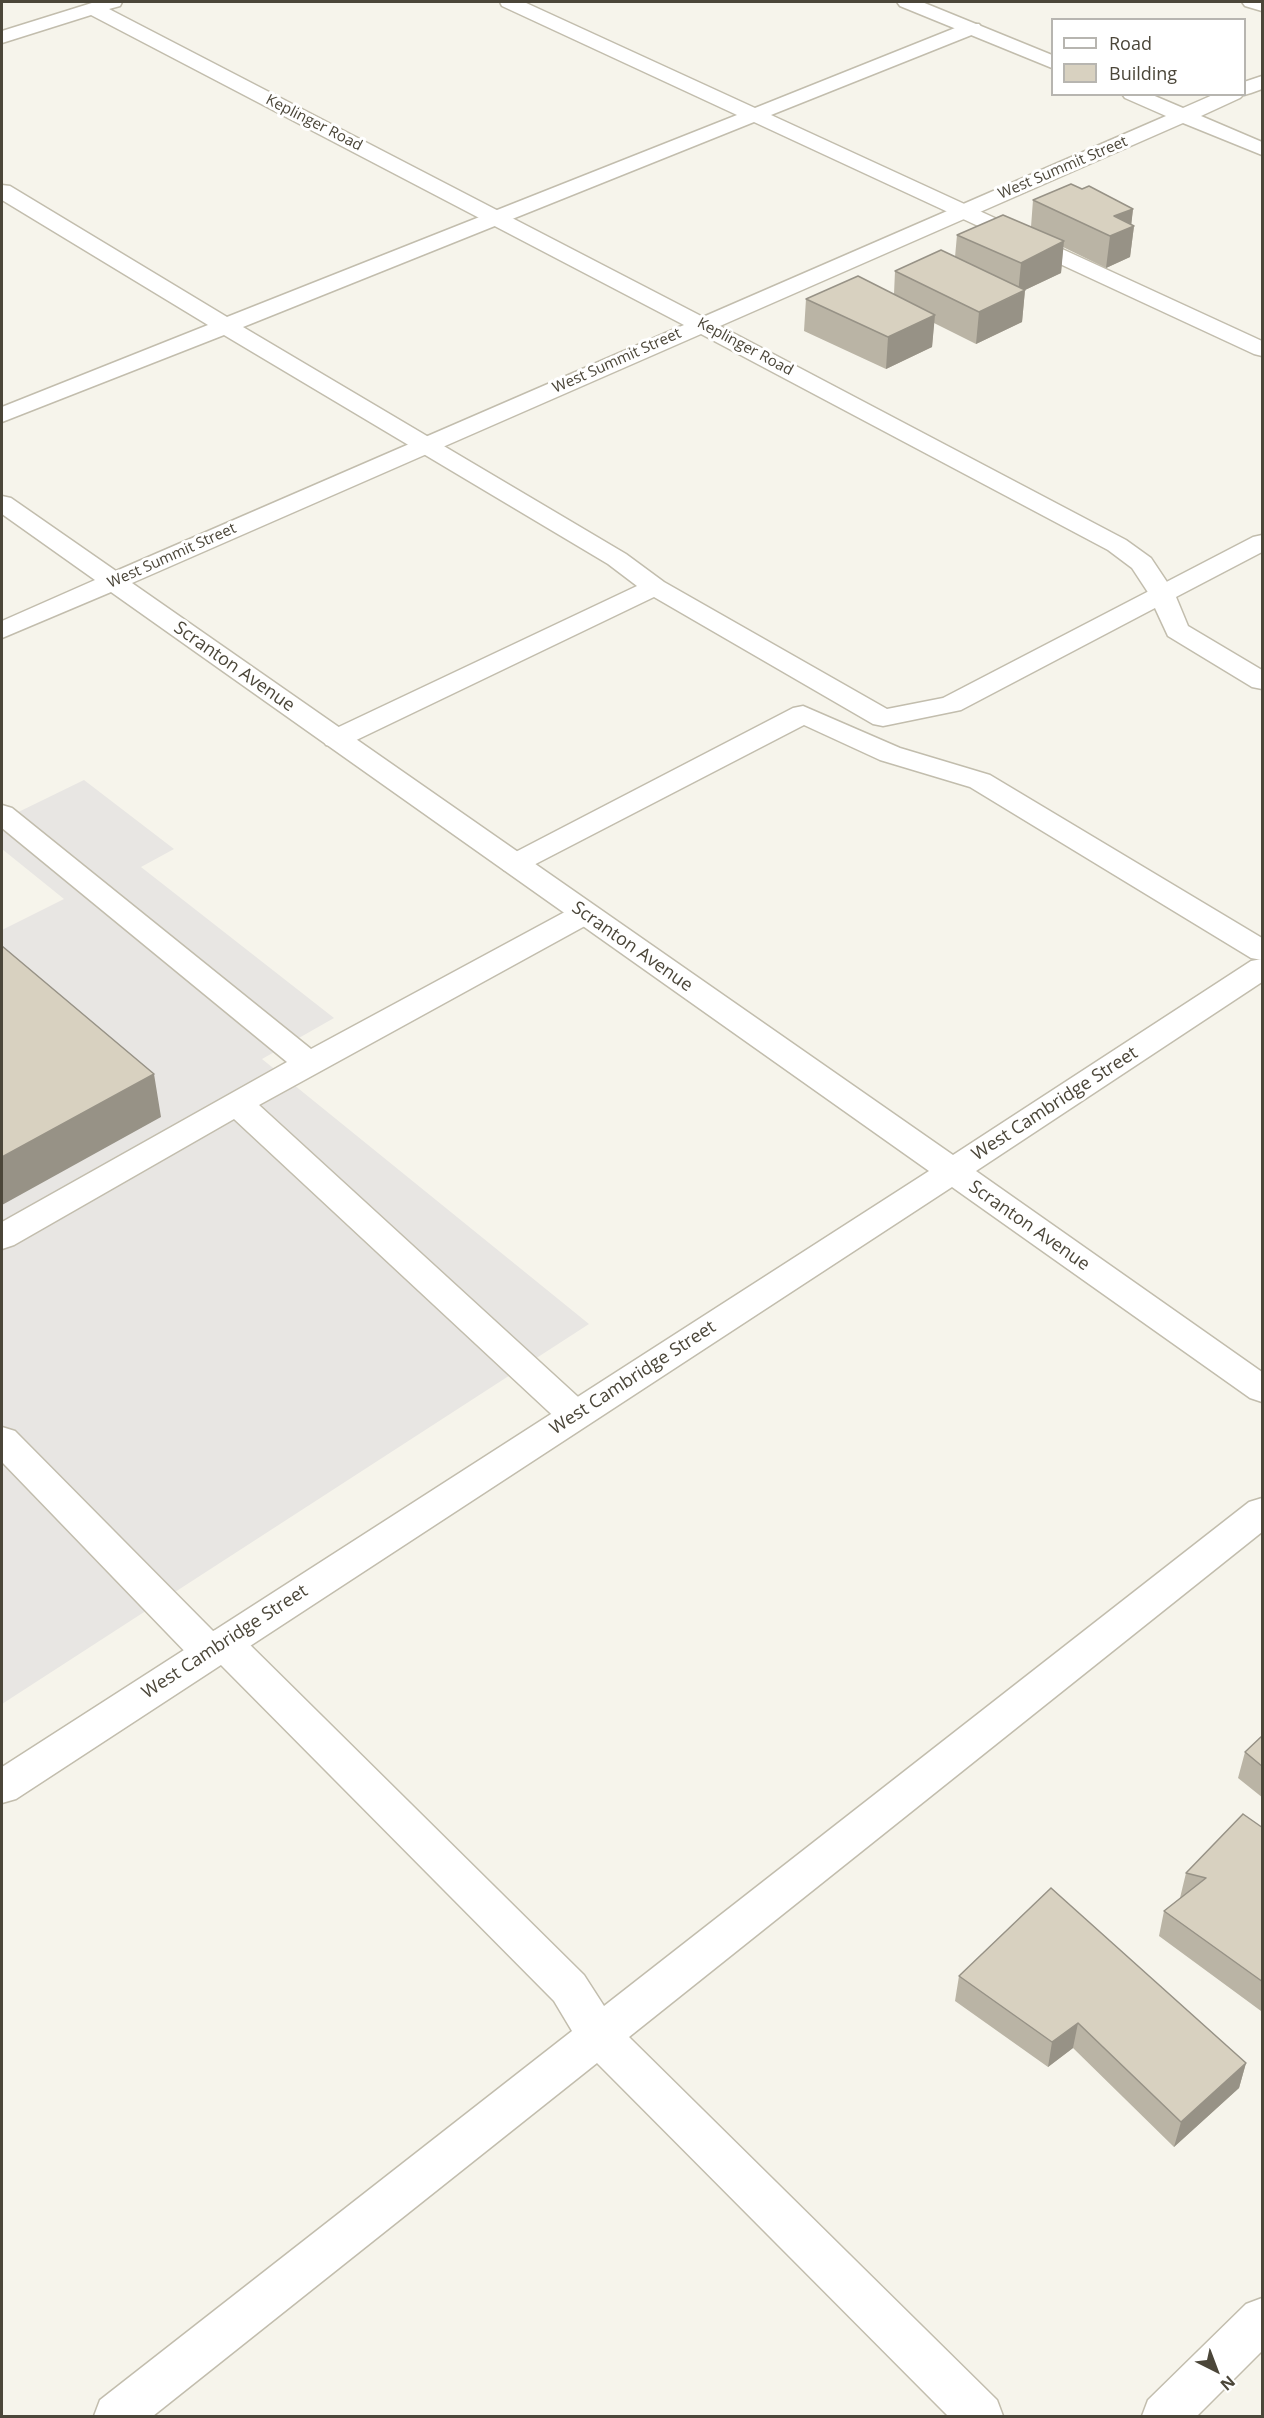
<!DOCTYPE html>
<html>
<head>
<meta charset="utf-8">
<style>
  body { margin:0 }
  #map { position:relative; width:1264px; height:2418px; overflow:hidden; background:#f6f4eb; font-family:"Open Sans",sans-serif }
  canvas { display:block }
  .frame { position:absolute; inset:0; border:3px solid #4b4639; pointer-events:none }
  .legend { position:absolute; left:1051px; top:18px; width:195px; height:78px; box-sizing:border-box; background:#fff; border:2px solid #b7b5b0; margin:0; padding:8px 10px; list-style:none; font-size:18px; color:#4b4639 }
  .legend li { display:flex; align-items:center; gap:12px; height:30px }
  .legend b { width:30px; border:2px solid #b7b5b0 }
  .north { position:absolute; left:1186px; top:2340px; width:60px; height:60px; -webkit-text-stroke:4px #fff; paint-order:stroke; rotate:138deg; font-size:16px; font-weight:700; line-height:24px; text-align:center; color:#4b4639 }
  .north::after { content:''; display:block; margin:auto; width:21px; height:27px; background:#4b4639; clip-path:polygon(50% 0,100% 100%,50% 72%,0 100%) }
</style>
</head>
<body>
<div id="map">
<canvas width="1264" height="2418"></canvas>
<div class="frame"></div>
<ul class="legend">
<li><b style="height:8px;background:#fff"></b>Road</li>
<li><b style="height:16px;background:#d8d1c0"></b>Building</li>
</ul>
<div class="north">N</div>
</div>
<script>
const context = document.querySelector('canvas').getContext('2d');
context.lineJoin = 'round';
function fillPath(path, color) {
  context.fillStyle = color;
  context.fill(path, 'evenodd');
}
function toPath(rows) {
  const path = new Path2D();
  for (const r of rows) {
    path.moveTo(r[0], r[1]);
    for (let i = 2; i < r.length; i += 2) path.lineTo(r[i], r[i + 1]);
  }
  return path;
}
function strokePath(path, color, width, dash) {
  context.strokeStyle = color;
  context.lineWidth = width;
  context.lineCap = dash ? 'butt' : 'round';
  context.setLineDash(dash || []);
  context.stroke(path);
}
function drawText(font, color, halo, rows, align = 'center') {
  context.font = font + ' "Open Sans",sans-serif';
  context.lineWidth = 6;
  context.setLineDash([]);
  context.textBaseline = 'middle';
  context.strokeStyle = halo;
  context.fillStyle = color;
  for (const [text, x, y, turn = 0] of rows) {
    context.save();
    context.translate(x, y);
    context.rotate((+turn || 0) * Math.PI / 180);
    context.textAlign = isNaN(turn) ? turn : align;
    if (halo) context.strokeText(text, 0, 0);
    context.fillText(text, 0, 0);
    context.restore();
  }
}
const parking = toPath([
  [84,780,174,849,141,867,334,1018,262,1059,589,1324,2,1704,2,930,64,899,2,849,2,820]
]);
const lane = toPath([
  [500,2,524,2,755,108,965,24,979,24,982,28,979,32,771,115,1262,341,1262,356,1254,354,754,122,243,327,626,554,664,582,887,709,943,698,1253,537,1262,535,1262,552,1176,597,1188,626,1262,670,1262,689,1252,687,1168,636,1155,608,961,710,883,726,873,724,654,597,346,745,336,747,326,745,322,739,326,733,637,586,608,564,224,335,2,422,2,407,208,325,2,200,2,185,10,186,227,317,737,115,502,6,500,2],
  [1242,2,1262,2,1262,11,1245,6,1242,2],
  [803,706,900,748,990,775,1262,938,1262,960,1251,958,970,787,880,760,804,725,524,870,514,873,504,870,499,864,504,858,793,708,803,706],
  [2,805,12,808,311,1049,574,907,584,905,594,907,599,914,594,921,259,1105,588,1406,593,1415,588,1424,575,1428,562,1424,234,1119,14,1245,2,1249,2,1222,287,1062,2,828,2,805],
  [2,1427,15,1431,213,1631,224,1628,237,1632,584,1975,604,2006,1249,1502,1262,1498,1262,1532,629,2037,997,2400,1003,2416,948,2416,597,2063,153,2416,94,2416,100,2400,572,2031,554,2001,220,1664,209,1667,196,1663,2,1462,2,1427]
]);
const street = toPath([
  [95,2,122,2,120,6,109,9,703,317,1166,116,1125,98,1122,94,1150,94,1183,108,1215,94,1244,94,1244,82,1262,76,1262,89,1251,93,1244,95,1243,95,1240,98,1201,116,1262,142,1262,155,1183,123,720,326,1126,540,1151,558,1175,594,1171,600,1162,602,1153,600,1132,568,1108,550,701,334,132,583,953,1155,1251,961,1262,959,1262,982,976,1171,1262,1372,1262,1402,1250,1398,952,1187,16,1799,2,1803,2,1767,929,1171,111,592,2,638,2,621,95,580,2,514,2,496,11,498,116,571,684,325,91,15,2,43,2,31,95,2],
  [897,2,922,2,1052,55,1052,68,900,6,897,2],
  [1262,2298,1262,2351,1197,2416,1142,2416,1148,2400,1246,2304,1262,2298]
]);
const wall = toPath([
  [1033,200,1133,209,1131,225,1134,226,1130,257,1106,268,1063,247,1061,273,1025,290,1022,322,976,344,934,323,932,347,886,369,804,331,806,299,894,294,895,271,955,257,957,235,1031,227],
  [1263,1735,1263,1798,1238,1778,1245,1752],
  [1263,1828,1263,2010,1261,2011,1159,1936,1164,1911,1180,1898,1186,1873],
  [959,1976,1246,2063,1239,2088,1174,2147,1073,2048,1048,2067,955,2001]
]);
const shadedWall = toPath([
  [1133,209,1131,227,1134,226,1130,257,1106,268,1110,236,1114,216],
  [1064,241,1061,273,1025,290,1022,322,976,344,979,312,1018,294,1021,263],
  [935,315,932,347,886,369,888,337],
  [154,1074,161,1117,2,1205,2,1157],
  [1078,2023,1073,2048,1048,2067,1052,2042],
  [1246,2063,1239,2088,1174,2147,1181,2122]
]);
const building = toPath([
  [1071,184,1082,189,1089,186,1133,209,1114,216,1134,226,1110,236,1033,200,1071,184],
  [1003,215,1064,241,1021,263,957,235,1003,215],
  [941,250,1025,290,979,312,895,271,941,250],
  [858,276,935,315,888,337,806,299,858,276],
  [2,946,154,1074,2,1157,2,946],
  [1263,1735,1263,1767,1245,1752,1263,1735],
  [1243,1814,1263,1828,1263,1982,1164,1911,1206,1878,1186,1873,1243,1814],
  [1051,1888,1246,2063,1181,2122,1078,2023,1052,2042,959,1976,1051,1888]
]);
const farStreetnames = [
  ["Keplinger Road",314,123,27],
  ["West Summit Street",1063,168,-23],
  ["Keplinger Road",745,347,28],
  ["West Summit Street",617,361,-24],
  ["West Summit Street",172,556,-24]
];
const streetNames = [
  ["Scranton Avenue",234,667,35],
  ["Scranton Avenue",632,947,35],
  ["West Cambridge Street",1055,1104,-33],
  ["Scranton Avenue",1029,1226,35],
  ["West Cambridge Street",633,1378,-33],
  ["West Cambridge Street",225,1642,-33]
];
fillPath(parking, '#e8e6e3');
strokePath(lane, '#c2bdad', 3);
strokePath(street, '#c2bdad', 3);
fillPath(lane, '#fff');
fillPath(street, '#fff');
fillPath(wall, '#bab4a5');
fillPath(shadedWall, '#979286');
fillPath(building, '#d8d1c0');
strokePath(building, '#979286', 1.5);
drawText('15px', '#4b4639', '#fff', farStreetnames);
drawText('18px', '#4b4639', '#fff', streetNames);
</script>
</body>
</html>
